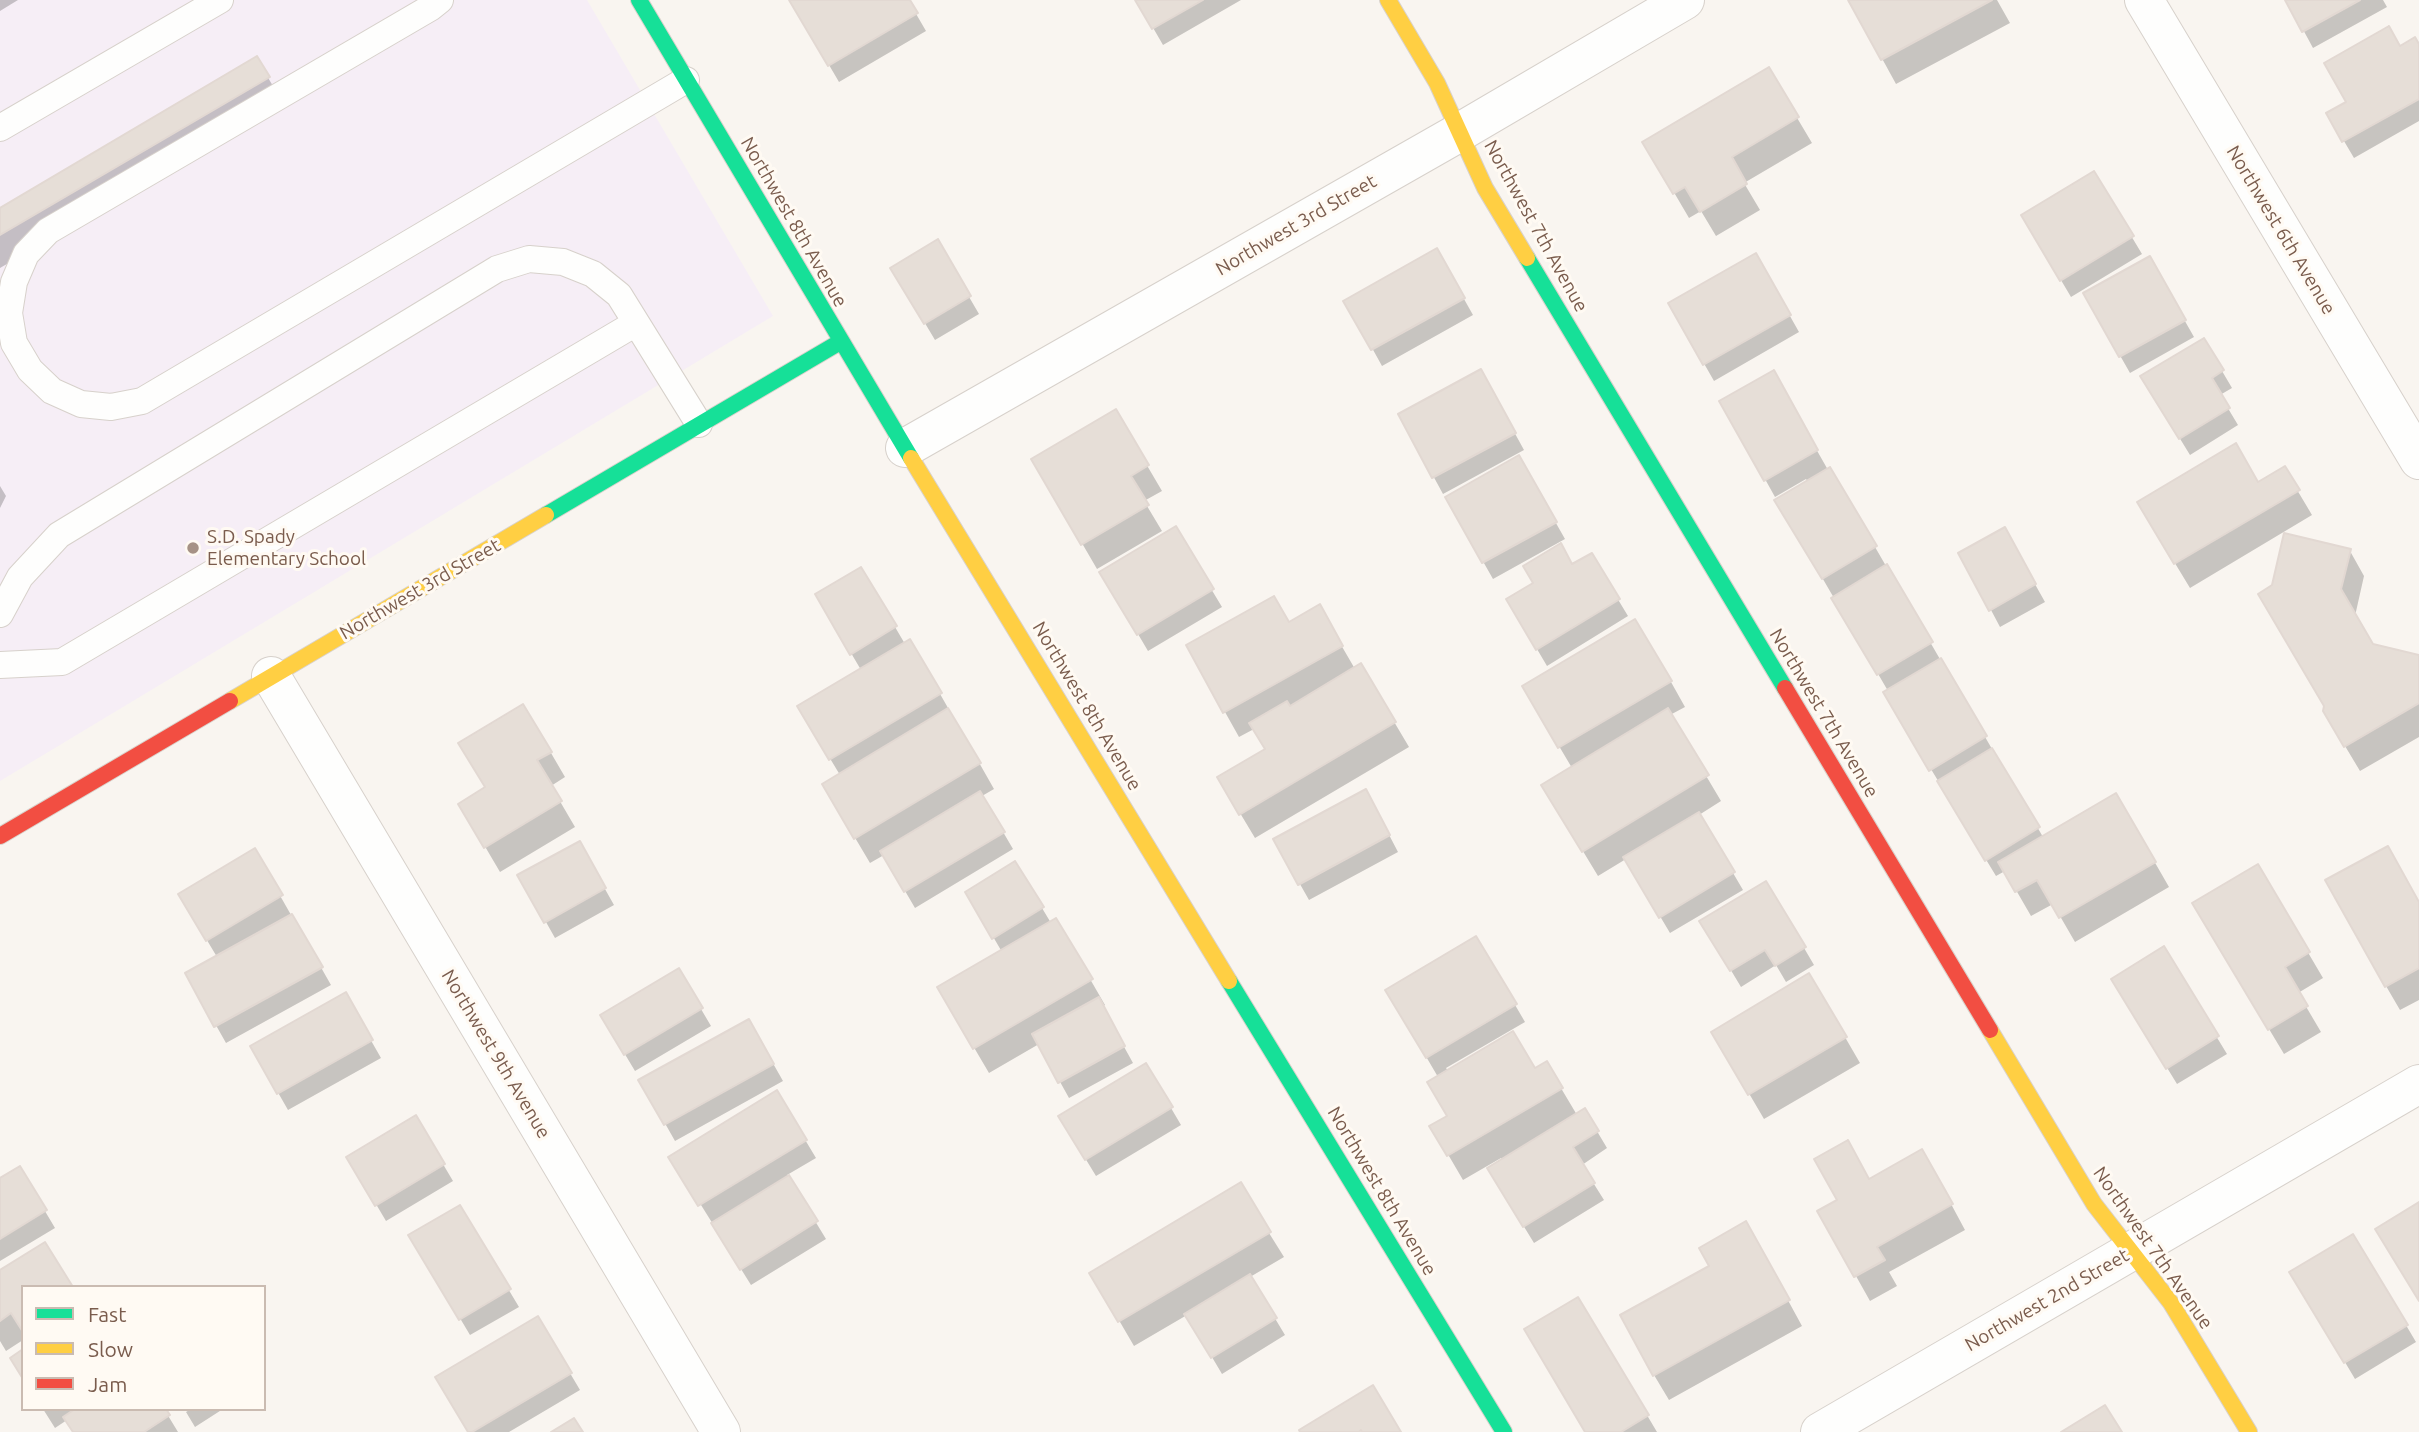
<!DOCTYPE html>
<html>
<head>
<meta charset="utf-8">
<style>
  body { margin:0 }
  #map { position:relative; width:2419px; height:1432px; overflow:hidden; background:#f9f5f0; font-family:Ubuntu,sans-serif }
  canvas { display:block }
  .legend { position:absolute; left:21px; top:1285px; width:245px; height:126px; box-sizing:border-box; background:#fffaf3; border:2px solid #cabbb1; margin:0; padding:9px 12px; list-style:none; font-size:21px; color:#7a5c4d }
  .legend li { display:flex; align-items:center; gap:14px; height:35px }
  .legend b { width:35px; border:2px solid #cabbb1 }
</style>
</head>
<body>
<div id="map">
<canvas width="2419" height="1432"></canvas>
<ul class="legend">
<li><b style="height:9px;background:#16e098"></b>Fast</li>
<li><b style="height:9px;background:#ffcf43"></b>Slow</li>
<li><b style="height:9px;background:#f24e42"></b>Jam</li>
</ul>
</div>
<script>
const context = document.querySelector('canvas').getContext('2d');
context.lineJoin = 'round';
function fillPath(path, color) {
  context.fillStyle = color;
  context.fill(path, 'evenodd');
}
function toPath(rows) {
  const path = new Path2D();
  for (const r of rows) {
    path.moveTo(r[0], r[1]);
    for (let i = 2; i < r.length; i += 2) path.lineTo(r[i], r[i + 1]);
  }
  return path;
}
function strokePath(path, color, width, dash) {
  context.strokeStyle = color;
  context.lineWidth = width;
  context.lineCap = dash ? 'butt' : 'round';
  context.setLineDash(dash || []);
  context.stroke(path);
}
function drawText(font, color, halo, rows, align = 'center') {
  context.font = font + ' Ubuntu,sans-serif';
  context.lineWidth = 6;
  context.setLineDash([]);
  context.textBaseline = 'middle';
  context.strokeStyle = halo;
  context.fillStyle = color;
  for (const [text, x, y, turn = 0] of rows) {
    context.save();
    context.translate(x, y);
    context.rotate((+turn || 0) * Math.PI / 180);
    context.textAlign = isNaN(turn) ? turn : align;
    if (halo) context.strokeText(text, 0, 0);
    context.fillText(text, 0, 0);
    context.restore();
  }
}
const education = toPath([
  [0,0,587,0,773,316,0,781]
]);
const shadow = toPath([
  [0,0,18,0,0,11],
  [791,0,908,0,926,31,839,82],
  [1137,0,1241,0,1163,45],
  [1850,0,1997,0,2010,23,1896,84],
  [2287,0,2383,0,2387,7,2313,48],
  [2419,47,2419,121,2354,158,2328,114,2348,103,2399,48],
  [257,59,283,103,0,268,0,210],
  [1768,69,1812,143,1744,183,1760,210,1716,236,1701,211,1689,218,1645,143],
  [2094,174,2142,254,2071,297,2023,216],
  [937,242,979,314,935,340,892,268],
  [1437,251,1473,315,1382,366,1346,301],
  [1756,256,1799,332,1714,381,1670,304],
  [2149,258,2194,337,2130,373,2085,294],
  [2222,371,2232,388,2220,395,2238,425,2190,455,2152,393],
  [1773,373,1828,470,1875,547,2043,837,2116,795,2169,887,2075,942,2053,904,2031,916,2005,871,1996,876,1895,710,1888,691,1777,500,1808,482,1806,479,1775,497,1722,402],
  [1490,388,1524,450,1443,494,1400,415],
  [1115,411,1162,491,1144,501,1162,531,1097,569,1033,459],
  [1519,458,1565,539,1493,579,1447,498],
  [2284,468,2312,515,2190,588,2153,527,2258,484],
  [0,486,6,496,0,508],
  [1175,529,1222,607,1148,651,1102,573],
  [2004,529,2045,602,2000,627,1991,610],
  [2350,551,2364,576,2355,616,2372,646,2419,657,2419,737,2360,771,2324,711,2326,706,2274,586],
  [1591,555,1628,616,1547,666,1508,600],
  [861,569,905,644,910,641,994,789,982,796,1013,849,915,908,884,855,870,863,838,809,840,775,799,707,861,670,817,595],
  [1319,607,1355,669,1361,666,1409,747,1255,838,1219,778,1267,750,1254,729,1239,737,1188,646,1288,624],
  [1671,682,1685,707,1670,715,1721,801,1699,815,1743,890,1670,933,1626,859,1598,876,1558,810,1572,768,1524,687],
  [460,744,551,753,565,777,551,786,575,827,500,872,460,804,487,788],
  [1375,808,1398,852,1309,900,1275,840],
  [579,843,614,905,555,938,520,876],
  [254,850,331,985,226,1043,187,974,217,957,180,895],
  [1015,863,1051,923,1056,920,1105,1005,1102,1007,1133,1063,1069,1098,1039,1044,989,1073,939,988,1002,952,967,892],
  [2257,866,2323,978,2298,993,2321,1032,2284,1054,2209,929],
  [1766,883,1814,965,1786,982,1776,965,1741,987,1702,922],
  [2419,905,2419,1000,2400,1010,2386,986],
  [1476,938,1525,1022,1446,1068,1448,1071,1534,1070,1546,1063,1577,1115,1585,1111,1607,1148,1582,1165,1604,1200,1534,1243,1499,1186,1503,1160,1501,1158,1463,1180,1432,1127,1449,1116,1438,1077,1387,990],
  [2163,949,2227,1054,2177,1084,2123,996],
  [678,970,711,1026,635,1071,602,1016],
  [1809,975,1860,1063,1764,1119,1713,1032],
  [345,995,381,1058,288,1110,252,1047],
  [749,1021,783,1081,675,1141,641,1081],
  [777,1093,816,1158,787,1175,826,1239,751,1285,671,1157],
  [1171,1108,1181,1125,1096,1176,1060,1117],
  [415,1117,453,1181,386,1221,348,1157],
  [20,1169,55,1228,0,1261,0,1180],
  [1936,1176,1965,1230,1889,1272,1897,1286,1870,1301,1820,1212,1869,1181],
  [459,1207,519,1307,470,1335,411,1236],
  [1269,1233,1284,1257,1250,1277,1285,1335,1222,1374,1187,1315,1134,1346,1092,1274],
  [2353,1236,2416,1342,2355,1379,2292,1273],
  [1760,1249,1802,1326,1669,1400,1654,1375],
  [0,1272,23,1287,23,1340,6,1351,0,1341],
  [1578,1299,1657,1432,1586,1432],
  [538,1319,580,1390,509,1432,470,1432],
  [43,1409,164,1409,178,1432,74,1432,67,1420,55,1428],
  [191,1409,223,1409,195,1427,186,1412]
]);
const building = toPath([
  [789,0,910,0,918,13,828,66,789,0],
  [1135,0,1203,0,1152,29,1135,0],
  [1848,0,1992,0,1881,60,1848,0],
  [2285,0,2360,0,2302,32,2285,0],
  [2389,26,2400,46,2415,37,2419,44,2419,99,2342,142,2326,113,2346,102,2324,63,2389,26],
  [257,56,270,77,0,235,0,208,257,56],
  [1769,67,1799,117,1732,157,1747,184,1700,212,1685,187,1673,194,1642,142,1769,67],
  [2094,171,2134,236,2060,281,2021,215,2094,171],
  [938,239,971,296,924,324,890,268,938,239],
  [1437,248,1465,298,1371,350,1343,301,1437,248],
  [1756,253,1791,315,1703,365,1668,303,1756,253],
  [2150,256,2186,320,2119,357,2083,293,2150,256],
  [2204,338,2224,370,2212,378,2230,408,2179,439,2140,376,2204,338],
  [1481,369,1516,433,1432,478,1398,414,1481,369],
  [1774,370,1818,450,1764,481,1719,401,1774,370],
  [1116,409,1149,465,1131,476,1149,505,1081,545,1031,459,1116,409],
  [2236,443,2258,482,2285,466,2300,490,2174,564,2137,502,2236,443],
  [1519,455,1557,522,1482,563,1445,497,1519,455],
  [1830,467,1877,546,1822,579,1774,500,1830,467],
  [1176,526,1214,589,1137,635,1099,572,1176,526],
  [2005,527,2036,584,1989,611,1958,553,2005,527],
  [2284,533,2351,549,2341,589,2373,644,2419,655,2419,703,2344,747,2323,711,2324,706,2258,594,2272,585,2284,533],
  [1561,543,1572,564,1592,553,1620,599,1536,650,1506,599,1533,583,1523,566,1561,543],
  [1887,564,1933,642,1877,675,1831,598,1887,564],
  [861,567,897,626,850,655,815,594,861,567],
  [1274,596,1289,622,1320,604,1343,646,1223,713,1186,645,1274,596],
  [1635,619,1672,681,1558,748,1522,686,1635,619],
  [910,639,942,693,829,760,797,706,910,639],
  [1941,658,1987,736,1929,771,1883,692,1941,658],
  [1361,663,1396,722,1239,815,1217,777,1265,749,1249,723,1287,701,1290,706,1361,663],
  [523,704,552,752,537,760,562,801,484,848,458,804,485,787,458,743,523,704],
  [948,708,981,763,854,839,822,784,948,708],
  [1668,708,1709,775,1582,852,1541,785,1668,708],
  [1992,748,2040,827,1985,861,1937,781,1992,748],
  [1366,789,1390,835,1298,885,1273,839,1366,789],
  [980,791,1005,832,904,892,880,851,980,791],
  [2116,793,2156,862,2059,918,2037,880,2015,892,1998,862,2116,793],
  [1699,812,1735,872,1659,918,1623,857,1699,812],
  [580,841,606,888,544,923,517,875,580,841],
  [2388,846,2419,902,2419,968,2385,987,2325,880,2388,846],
  [255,848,283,895,206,941,178,894,255,848],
  [1015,861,1044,907,992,939,965,892,1015,861],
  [2258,864,2310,952,2285,967,2308,1006,2268,1030,2192,903,2258,864],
  [1766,881,1806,947,1775,966,1765,950,1730,971,1699,921,1766,881],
  [292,914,323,967,214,1027,185,973,292,914],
  [1056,918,1093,979,973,1049,937,987,1056,918],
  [1476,936,1517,1004,1426,1058,1385,990,1476,936],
  [2164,946,2219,1036,2166,1069,2111,979,2164,946],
  [679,968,703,1008,624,1055,600,1015,679,968],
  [1809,973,1847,1037,1748,1095,1711,1032,1809,973],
  [346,992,373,1040,277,1094,250,1046,346,992],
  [1099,997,1125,1046,1058,1083,1032,1034,1099,997],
  [749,1019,774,1064,664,1125,638,1080,749,1019],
  [1513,1031,1535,1068,1547,1061,1563,1088,1447,1156,1429,1126,1447,1116,1427,1082,1513,1031],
  [1146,1063,1173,1107,1085,1160,1058,1116,1146,1063],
  [777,1090,807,1140,698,1206,668,1157,777,1090],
  [1585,1108,1599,1131,1573,1147,1595,1183,1523,1227,1487,1168,1585,1108],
  [416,1115,445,1164,375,1206,346,1157,416,1115],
  [1848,1140,1869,1179,1922,1149,1953,1204,1877,1247,1885,1260,1854,1277,1817,1211,1837,1200,1814,1159,1848,1140],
  [20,1166,47,1210,0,1239,0,1178,20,1166],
  [789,1175,818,1221,740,1270,711,1223,789,1175],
  [1241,1182,1271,1232,1118,1322,1089,1273,1241,1182],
  [2419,1202,2419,1301,2375,1229,2419,1202],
  [460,1205,511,1289,459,1320,408,1235,460,1205],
  [1746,1221,1790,1300,1653,1376,1620,1315,1709,1266,1699,1248,1746,1221],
  [2353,1234,2408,1325,2344,1363,2289,1272,2353,1234],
  [45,1242,73,1287,23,1287,23,1332,11,1313,0,1321,0,1270,45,1242],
  [1250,1274,1277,1318,1211,1358,1184,1314,1250,1274],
  [1578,1297,1649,1415,1621,1432,1585,1432,1524,1329,1578,1297],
  [538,1316,572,1373,472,1432,468,1432,435,1377,538,1316],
  [23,1349,23,1379,10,1358,23,1349],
  [1373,1385,1401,1432,1362,1432,1361,1430,1359,1432,1300,1432,1299,1430,1373,1385],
  [2105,1405,2122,1432,2061,1432,2105,1405],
  [75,1409,166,1409,170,1415,144,1432,73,1432,63,1417,75,1409],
  [574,1418,583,1432,551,1432,574,1418]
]);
const lane = toPath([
  [440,0,430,8,48,231,26,254,14,282,9,313,14,343,30,370,52,391,81,404,111,407,142,401,686,80],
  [0,128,220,0],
  [0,614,20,577,59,535,497,269,529,259,563,262,593,274,619,295,699,424],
  [0,665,62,662,636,323]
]);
const street = toPath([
  [2144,0,2419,460],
  [905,448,1460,132,1685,0],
  [271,676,721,1432],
  [1820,1432,2419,1084]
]);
const fast = toPath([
  [639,0,911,458],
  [1527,258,1785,688],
  [546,515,840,342],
  [1229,981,1504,1432]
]);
const slow = toPath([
  [1388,0,1437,83,1485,188,1527,258],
  [911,458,1229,981],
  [230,701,546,515],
  [1990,1030,2094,1204,2171,1303,2249,1432]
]);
const jam = toPath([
  [1785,688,1990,1030],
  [0,836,230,701]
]);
const markers = [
  [193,548,7,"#a69286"]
];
const streetNames = [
  ["Northwest 8th Avenue",794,222,60],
  ["Northwest 3rd Street",1296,225,-30],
  ["Northwest 7th Avenue",1536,226,61],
  ["Northwest 6th Avenue",2281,230,59],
  ["Northwest 3rd Street",420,589,-30],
  ["Northwest 8th Avenue",1087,706,59],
  ["Northwest 7th Avenue",1824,713,59],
  ["Northwest 9th Avenue",496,1054,59],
  ["Northwest 8th Avenue",1382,1191,59],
  ["Northwest 7th Avenue",2153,1248,55],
  ["Northwest 2nd Street",2047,1300,-30]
];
const poiNames = [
  ["S.D. Spady",207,537],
  ["Elementary School",207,559]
];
fillPath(education, '#f6eef6');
fillPath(shadow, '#0003');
fillPath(building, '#e6ded7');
strokePath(building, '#e2d8d2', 2);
strokePath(lane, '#d7d1cb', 28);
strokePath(street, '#d7d1cb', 40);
strokePath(fast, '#d9d2cb', 18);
strokePath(slow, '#d9d2cb', 18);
strokePath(jam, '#d9d2cb', 18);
strokePath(lane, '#fefefd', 26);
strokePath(street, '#fefefd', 38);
strokePath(fast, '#16e098', 16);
strokePath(slow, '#ffcf43', 16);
strokePath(jam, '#f24e42', 16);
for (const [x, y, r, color] of markers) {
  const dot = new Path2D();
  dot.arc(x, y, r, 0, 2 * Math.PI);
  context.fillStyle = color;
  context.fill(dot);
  strokePath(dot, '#fffaf3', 2.5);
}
drawText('19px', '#7a5c4d', '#fffaf3', streetNames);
drawText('19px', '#7a5c4d', '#fffaf3', poiNames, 'left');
</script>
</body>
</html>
